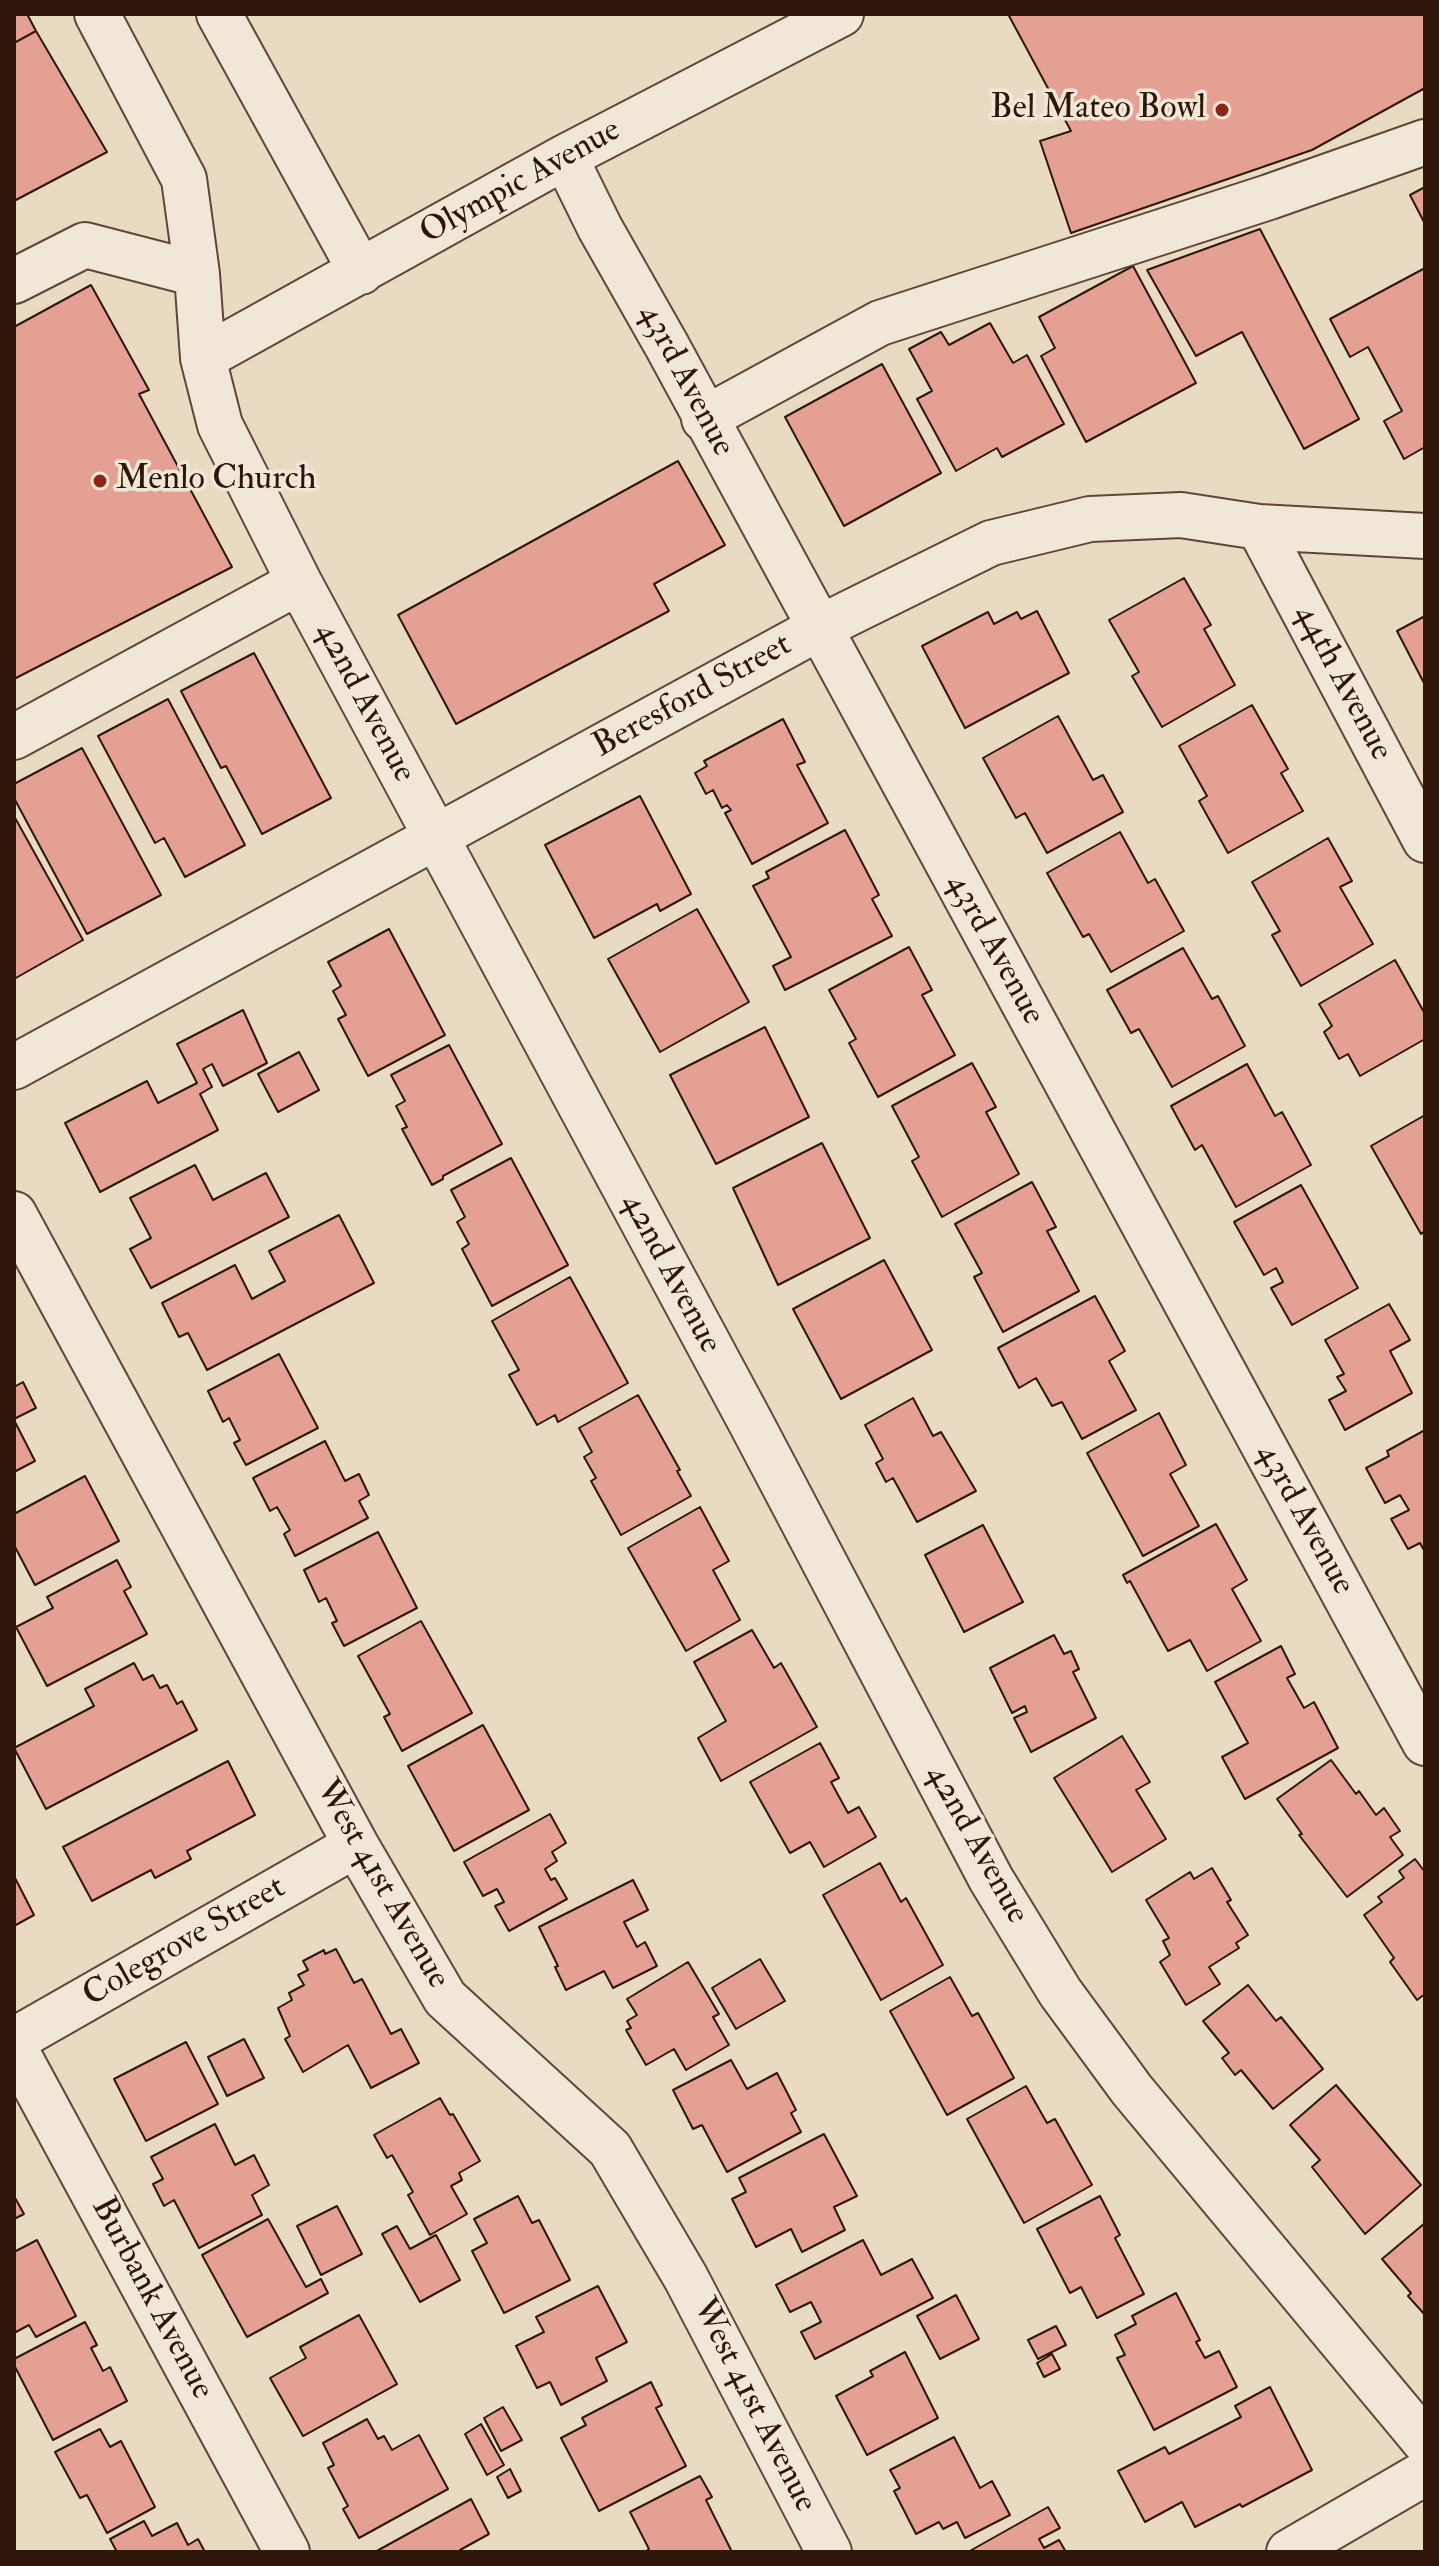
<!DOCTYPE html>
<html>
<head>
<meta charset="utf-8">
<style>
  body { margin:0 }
  #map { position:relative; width:1439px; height:2566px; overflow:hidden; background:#e9dac2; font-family:"IM FELL Double Pica",serif }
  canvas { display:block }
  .frame { position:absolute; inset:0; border:16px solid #2e160b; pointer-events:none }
</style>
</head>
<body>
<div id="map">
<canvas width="1439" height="2566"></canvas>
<div class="frame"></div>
</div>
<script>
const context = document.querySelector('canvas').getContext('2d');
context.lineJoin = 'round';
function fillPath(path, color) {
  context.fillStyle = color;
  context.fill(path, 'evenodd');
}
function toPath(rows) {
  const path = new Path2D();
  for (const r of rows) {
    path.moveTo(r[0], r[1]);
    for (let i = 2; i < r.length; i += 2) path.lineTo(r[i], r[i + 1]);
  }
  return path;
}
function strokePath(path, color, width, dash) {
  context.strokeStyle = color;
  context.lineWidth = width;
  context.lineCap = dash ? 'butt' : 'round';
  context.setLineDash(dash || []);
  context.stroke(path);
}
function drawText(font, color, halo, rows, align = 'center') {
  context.font = font + ' "IM FELL Double Pica",serif';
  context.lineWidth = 7;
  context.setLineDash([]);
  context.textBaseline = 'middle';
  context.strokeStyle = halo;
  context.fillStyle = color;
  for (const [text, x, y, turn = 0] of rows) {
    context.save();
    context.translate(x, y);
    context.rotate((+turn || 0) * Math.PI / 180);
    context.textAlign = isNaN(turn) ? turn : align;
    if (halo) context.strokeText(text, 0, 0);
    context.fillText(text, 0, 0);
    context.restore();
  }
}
const building = toPath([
  [14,14,27,14,36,31,14,43,14,14],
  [1008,14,1425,14,1425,88,1312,150,1071,233,1040,141,1071,131,1008,14],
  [36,31,107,152,14,201,14,43,36,31],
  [1425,187,1425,224,1410,195,1425,187],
  [1260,229,1359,419,1304,449,1242,332,1196,356,1147,270,1260,229],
  [1133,266,1196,383,1086,442,1041,356,1055,348,1039,317,1133,266],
  [1425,268,1425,447,1404,459,1384,421,1402,411,1368,347,1350,357,1330,319,1425,268],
  [91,285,149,390,139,394,232,567,14,679,14,327,91,285],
  [990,323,1013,363,1027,355,1064,424,1002,457,997,448,956,471,917,399,932,391,909,349,941,332,949,345,990,323],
  [882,364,941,473,844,526,785,417,882,364],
  [678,461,725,545,654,584,669,611,456,724,398,615,678,461],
  [1184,578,1211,625,1204,629,1235,685,1162,727,1132,676,1139,672,1109,620,1184,578],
  [1037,611,1069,673,965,728,922,646,988,612,994,624,1017,612,1021,619,1037,611],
  [1425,616,1425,685,1397,631,1425,616],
  [254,653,331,798,262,834,226,766,221,768,181,691,254,653],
  [168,699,245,845,185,877,164,838,155,843,98,736,168,699],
  [1252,705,1288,769,1281,773,1303,811,1228,853,1199,801,1207,796,1179,746,1252,705],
  [1058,716,1093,780,1103,775,1123,812,1047,853,1025,813,1016,818,983,758,1058,716],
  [783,719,805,762,797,765,828,823,752,864,725,813,731,810,727,805,722,808,713,790,706,794,695,773,707,766,704,761,783,719],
  [82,748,161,895,87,934,14,798,14,784,82,748],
  [640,796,691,894,660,911,657,904,594,938,545,845,640,796],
  [14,816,83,940,14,979,14,816],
  [845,830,879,895,872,899,892,936,785,990,773,966,791,957,753,886,769,878,766,872,845,830],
  [1120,832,1148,883,1155,879,1184,931,1111,972,1089,934,1083,937,1047,873,1120,832],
  [1328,838,1352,881,1340,887,1373,944,1301,986,1272,935,1280,931,1252,882,1328,838],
  [697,909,749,1002,660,1052,608,959,697,909],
  [389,929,445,1035,368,1076,338,1019,346,1015,333,991,341,986,328,962,389,929],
  [909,947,932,990,922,995,955,1055,878,1097,849,1043,856,1039,829,990,909,947],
  [1183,948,1212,999,1218,996,1245,1046,1172,1087,1139,1029,1131,1033,1107,990,1183,948],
  [1395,960,1425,1014,1425,1039,1360,1076,1348,1054,1339,1059,1324,1032,1332,1026,1319,1004,1395,960],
  [243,1010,267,1063,223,1086,212,1064,203,1069,212,1087,200,1094,218,1130,100,1192,65,1123,147,1081,158,1103,197,1083,177,1044,243,1010],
  [765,1027,809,1117,716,1164,670,1075,765,1027],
  [449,1045,502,1144,443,1176,443,1179,432,1185,402,1129,407,1127,396,1106,405,1101,391,1075,449,1045],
  [299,1052,319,1090,278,1112,258,1074,299,1052],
  [972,1063,996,1107,986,1112,1019,1174,942,1217,912,1161,919,1157,892,1106,972,1063],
  [1247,1064,1275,1116,1282,1112,1311,1165,1236,1207,1202,1145,1195,1150,1171,1106,1247,1064],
  [1425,1115,1425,1231,1421,1234,1371,1146,1425,1115],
  [822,1143,870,1238,778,1285,733,1188,822,1143],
  [511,1158,568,1265,492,1306,462,1249,469,1244,457,1222,465,1217,451,1190,511,1158],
  [195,1165,213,1200,266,1173,289,1217,151,1288,130,1249,151,1238,130,1198,195,1165],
  [1032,1182,1056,1227,1047,1231,1079,1291,1003,1332,974,1277,982,1273,955,1224,1032,1182],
  [1301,1185,1358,1288,1292,1325,1271,1288,1283,1282,1276,1268,1264,1275,1234,1222,1301,1185],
  [339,1215,374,1283,207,1370,188,1333,179,1337,162,1303,235,1265,252,1299,285,1281,269,1251,339,1215],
  [884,1260,932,1350,841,1399,793,1309,884,1260],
  [570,1277,628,1383,558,1422,555,1415,537,1425,509,1375,519,1370,492,1321,570,1277],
  [1095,1296,1125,1351,1109,1361,1136,1410,1082,1439,1062,1402,1052,1406,1036,1378,1019,1388,998,1348,1095,1296],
  [1389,1304,1410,1340,1390,1351,1412,1393,1345,1430,1329,1400,1346,1391,1337,1377,1344,1374,1325,1340,1389,1304],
  [279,1354,318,1428,246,1465,234,1443,240,1440,229,1418,223,1422,208,1391,279,1354],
  [23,1382,36,1408,14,1419,14,1387,23,1382],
  [638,1395,680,1470,677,1471,691,1496,621,1535,591,1481,596,1478,584,1457,592,1452,579,1428,638,1395],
  [913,1398,933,1436,941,1432,976,1491,917,1522,893,1478,886,1482,876,1463,883,1459,865,1425,913,1398],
  [1159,1413,1186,1465,1170,1474,1199,1526,1143,1556,1087,1453,1159,1413],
  [14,1420,35,1461,14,1472,14,1420],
  [1425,1430,1425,1552,1420,1543,1408,1549,1391,1519,1409,1510,1400,1495,1385,1503,1366,1468,1389,1456,1387,1451,1425,1430],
  [325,1441,345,1481,359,1474,369,1495,359,1501,368,1518,295,1556,284,1534,290,1530,277,1507,270,1511,253,1478,325,1441],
  [85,1476,119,1541,35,1585,14,1545,14,1514,85,1476],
  [700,1507,729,1561,713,1570,740,1620,686,1651,628,1548,700,1507],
  [1216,1524,1247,1580,1232,1589,1261,1641,1207,1671,1190,1640,1168,1651,1130,1581,1127,1583,1123,1575,1216,1524],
  [983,1525,1023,1602,964,1632,925,1555,983,1525],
  [378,1532,417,1608,344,1646,332,1623,337,1621,326,1598,319,1602,304,1570,378,1532],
  [117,1560,131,1587,124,1591,147,1634,47,1686,16,1627,53,1608,47,1597,117,1560],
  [421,1621,472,1713,402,1751,384,1717,390,1714,358,1656,421,1621],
  [752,1630,774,1668,781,1663,817,1727,721,1781,698,1738,726,1721,694,1662,752,1630],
  [1054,1635,1064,1654,1071,1651,1079,1669,1073,1672,1096,1718,1031,1752,1014,1718,1027,1712,1025,1706,1012,1713,990,1668,1054,1635],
  [1281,1646,1295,1674,1287,1678,1304,1708,1314,1702,1338,1748,1245,1799,1222,1757,1248,1743,1215,1682,1281,1646],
  [134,1663,143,1680,153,1675,160,1688,167,1685,177,1704,182,1701,197,1730,46,1809,14,1748,94,1706,85,1689,134,1663],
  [483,1725,529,1810,454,1851,408,1766,483,1725],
  [1122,1736,1150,1782,1136,1790,1166,1839,1112,1872,1054,1778,1122,1736],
  [820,1743,839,1778,831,1782,848,1813,859,1807,876,1837,824,1867,810,1842,790,1853,750,1782,820,1743],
  [1331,1760,1356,1794,1359,1791,1376,1815,1384,1808,1400,1831,1390,1837,1403,1855,1347,1897,1299,1835,1302,1834,1277,1799,1331,1760],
  [228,1761,255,1815,187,1851,191,1859,155,1878,151,1870,92,1901,63,1847,228,1761],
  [550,1814,566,1843,552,1852,557,1861,545,1869,551,1880,555,1878,567,1899,509,1931,495,1906,504,1902,497,1889,483,1896,464,1862,550,1814],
  [1415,1859,1425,1872,1425,1994,1417,2000,1390,1962,1394,1958,1364,1915,1382,1902,1378,1897,1404,1878,1399,1871,1415,1859],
  [880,1863,901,1902,906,1898,943,1965,881,2000,823,1895,880,1863],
  [1212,1868,1231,1900,1227,1902,1248,1935,1236,1943,1239,1948,1209,1967,1220,1984,1186,2005,1160,1962,1170,1955,1163,1941,1169,1938,1146,1900,1190,1872,1194,1879,1212,1868],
  [14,1876,34,1915,14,1926,14,1876],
  [633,1880,648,1910,624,1922,637,1947,645,1942,657,1966,613,1988,604,1971,566,1990,555,1967,558,1966,539,1927,633,1880],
  [336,1949,354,1983,362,1979,391,2034,401,2029,419,2063,371,2088,348,2045,303,2072,285,2039,290,2036,278,2008,292,2000,289,1993,304,1985,298,1975,308,1970,303,1961,324,1950,325,1954,336,1949],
  [760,1959,785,2001,736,2029,712,1988,760,1959],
  [688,1962,719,2014,713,2017,729,2045,686,2070,674,2049,646,2065,626,2030,631,2028,627,2021,637,2015,627,1999,688,1962],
  [950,1977,972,2016,978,2013,1014,2078,947,2115,890,2011,950,1977],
  [1248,1985,1276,2021,1281,2017,1323,2069,1273,2109,1241,2070,1235,2075,1222,2058,1229,2053,1203,2021,1248,1985],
  [244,2039,264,2078,227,2096,208,2057,244,2039],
  [186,2042,218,2104,146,2141,114,2079,186,2042],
  [731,2060,747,2089,777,2073,796,2110,791,2113,801,2132,727,2172,702,2125,693,2129,673,2090,731,2060],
  [1336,2085,1421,2185,1365,2234,1312,2167,1320,2160,1290,2125,1336,2085],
  [1026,2086,1047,2123,1055,2119,1092,2185,1024,2223,967,2119,1026,2086],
  [440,2098,450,2115,453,2114,480,2161,459,2173,462,2180,451,2186,467,2214,430,2235,408,2195,413,2192,392,2155,387,2158,374,2135,440,2098],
  [215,2124,235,2165,254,2155,269,2185,252,2195,262,2215,199,2248,174,2200,164,2206,153,2184,163,2179,151,2157,215,2124],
  [824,2134,857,2196,834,2207,845,2230,802,2252,791,2229,756,2247,732,2199,746,2192,739,2178,824,2134],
  [14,2196,24,2214,14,2219,14,2196],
  [518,2196,532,2223,539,2220,570,2280,504,2313,472,2251,487,2243,474,2219,518,2196],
  [1100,2196,1120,2235,1115,2238,1144,2294,1097,2318,1081,2287,1070,2293,1037,2229,1100,2196],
  [337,2206,362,2254,321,2275,297,2226,337,2206],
  [268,2219,306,2287,321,2279,328,2293,247,2337,202,2255,268,2219],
  [1425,2223,1425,2315,1408,2296,1411,2293,1382,2259,1425,2223],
  [397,2226,410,2249,436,2235,460,2280,420,2302,382,2234,397,2226],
  [37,2240,76,2316,36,2337,29,2325,14,2333,14,2252,37,2240],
  [863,2240,881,2275,912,2259,933,2298,815,2359,801,2332,821,2322,811,2302,790,2312,776,2285,863,2240],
  [598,2286,627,2342,596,2358,607,2381,561,2405,550,2382,537,2388,516,2346,544,2332,536,2317,598,2286],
  [1176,2293,1200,2340,1196,2342,1205,2358,1219,2351,1237,2387,1154,2430,1117,2358,1125,2355,1115,2335,1136,2324,1132,2316,1176,2293],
  [956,2295,979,2339,940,2359,917,2316,956,2295],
  [359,2315,397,2384,303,2436,270,2378,306,2358,300,2347,359,2315],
  [85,2322,97,2345,91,2348,103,2371,110,2367,127,2401,53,2440,14,2365,14,2359,85,2322],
  [1056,2326,1066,2345,1038,2359,1028,2340,1056,2326],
  [905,2352,938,2418,867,2455,836,2396,873,2376,870,2371,905,2352],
  [1052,2354,1060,2369,1044,2377,1037,2363,1052,2354],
  [651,2382,662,2405,656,2408,686,2466,599,2511,561,2438,586,2425,582,2418,651,2382],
  [1270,2387,1312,2470,1242,2507,1240,2504,1195,2527,1182,2502,1145,2522,1118,2471,1165,2447,1169,2454,1241,2417,1235,2406,1270,2387],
  [503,2407,522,2440,501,2451,484,2418,503,2407],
  [367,2419,378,2439,384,2436,392,2450,419,2435,448,2489,359,2538,343,2509,348,2506,328,2468,334,2465,323,2443,367,2419],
  [481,2424,504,2465,487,2475,465,2434,481,2424],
  [100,2429,110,2447,121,2441,155,2507,107,2533,87,2495,80,2498,55,2452,100,2429],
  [954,2437,980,2488,992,2481,1010,2515,965,2538,957,2522,943,2529,939,2522,916,2534,894,2491,900,2488,890,2470,954,2437],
  [510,2469,521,2491,508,2498,497,2477,510,2469],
  [700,2476,712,2497,706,2500,732,2552,645,2552,649,2549,630,2512,700,2476],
  [471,2499,489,2534,460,2550,461,2552,375,2552,471,2499],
  [1048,2507,1060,2528,1039,2539,1044,2548,1059,2540,1066,2552,968,2552,1048,2507],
  [144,2521,152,2536,177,2523,188,2545,198,2539,205,2552,117,2552,110,2539,144,2521]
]);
const minor = toPath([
  [97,14,184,179,197,274,203,358,220,425,299,582,751,1423,991,1879,1060,1992,1132,2090,1425,2442],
  [219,14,361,272],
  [565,157,600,228,667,346,1425,1743],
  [14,281,85,245,197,274],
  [203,358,565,157,841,14],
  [704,419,880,323,1269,197,1425,142],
  [1259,527,1425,840],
  [14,737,299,582],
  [14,1067,819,628,991,543,1090,519,1181,515,1259,527,1425,536],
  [14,1214,356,1845,445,1998,610,2149,686,2278,829,2552],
  [14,2040,356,1845],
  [14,2047,287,2552],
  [1289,2552,1425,2473]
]);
const markers = [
  [1222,110,8,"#8f2418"],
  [100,481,8,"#8f2418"]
];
const poiNames = [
  ["Bel Mateo Bowl",1206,110],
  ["Menlo Church",116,481,"left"]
];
const streetNames = [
  ["Olympic Avenue",521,183,-29],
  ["43rd Avenue",685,381,62],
  ["44th Avenue",1342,683,62],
  ["Beresford Street",693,697,-29],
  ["42nd Avenue",364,703,62],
  ["43rd Avenue",994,950,61],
  ["42nd Avenue",670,1274,62],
  ["43rd Avenue",1304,1520,61],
  ["42nd Avenue",976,1845,61],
  ["West 41st Avenue",381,1885,60],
  ["Colegrove Street",185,1943,-30],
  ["Burbank Avenue",151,2299,62],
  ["West 41st Avenue",753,2406,63]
];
fillPath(building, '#e4a193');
strokePath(building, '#2e160b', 2);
strokePath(minor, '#5d4739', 48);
strokePath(minor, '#f1e7d7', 44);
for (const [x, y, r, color] of markers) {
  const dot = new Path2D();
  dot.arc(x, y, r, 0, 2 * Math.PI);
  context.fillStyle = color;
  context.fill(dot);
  strokePath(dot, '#f1e7d7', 3);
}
drawText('34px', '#2e160b', '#f1e7d7', poiNames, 'right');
drawText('34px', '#2e160b', '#f1e7d7', streetNames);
</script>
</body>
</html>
